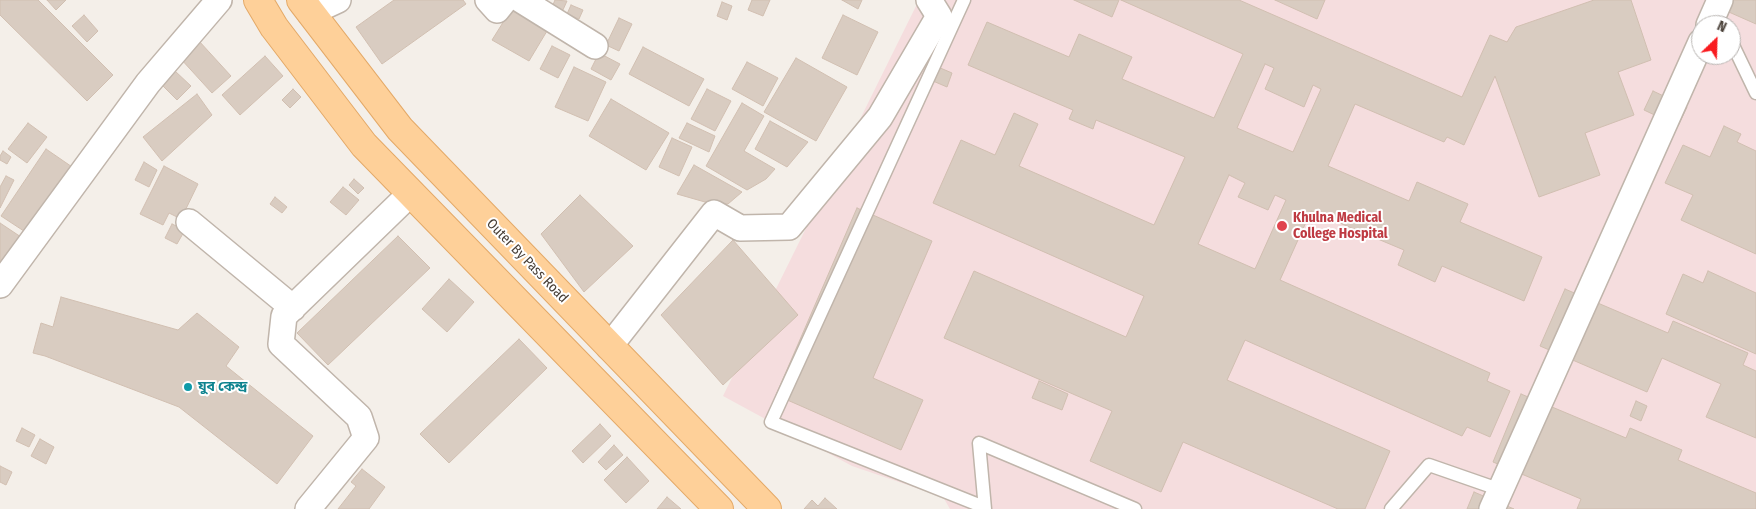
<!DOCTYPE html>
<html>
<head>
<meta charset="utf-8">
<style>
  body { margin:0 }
  #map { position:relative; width:1756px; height:509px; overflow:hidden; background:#f4efe9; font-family:"Fira Sans Condensed",sans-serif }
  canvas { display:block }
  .north { position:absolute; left:1691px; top:15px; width:50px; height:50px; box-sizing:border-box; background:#fff; border:1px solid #b6b2af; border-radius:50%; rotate:24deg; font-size:14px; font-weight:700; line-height:20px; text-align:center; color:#483f37 }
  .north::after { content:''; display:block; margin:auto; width:18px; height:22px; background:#f91b1f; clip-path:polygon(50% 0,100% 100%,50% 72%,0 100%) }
</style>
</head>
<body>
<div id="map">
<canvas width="1756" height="509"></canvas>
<div class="north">N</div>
</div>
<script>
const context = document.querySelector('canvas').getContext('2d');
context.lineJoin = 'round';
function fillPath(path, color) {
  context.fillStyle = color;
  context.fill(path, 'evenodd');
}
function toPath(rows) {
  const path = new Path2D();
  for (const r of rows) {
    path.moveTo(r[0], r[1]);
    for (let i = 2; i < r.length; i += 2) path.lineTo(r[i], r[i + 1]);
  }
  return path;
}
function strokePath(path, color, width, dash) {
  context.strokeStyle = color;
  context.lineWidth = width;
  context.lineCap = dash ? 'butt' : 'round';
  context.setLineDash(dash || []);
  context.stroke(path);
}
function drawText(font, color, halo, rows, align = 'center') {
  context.font = font + ' "Fira Sans Condensed","Noto Sans Bengali",sans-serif';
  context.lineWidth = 4;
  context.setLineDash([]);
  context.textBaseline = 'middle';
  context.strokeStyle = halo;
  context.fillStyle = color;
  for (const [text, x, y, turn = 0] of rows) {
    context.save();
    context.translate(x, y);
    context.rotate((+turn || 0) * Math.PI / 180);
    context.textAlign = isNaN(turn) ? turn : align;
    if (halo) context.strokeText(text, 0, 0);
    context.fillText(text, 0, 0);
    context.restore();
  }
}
const medical = toPath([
  [919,0,1756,0,1756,509,950,509,943,497,852,466,723,396],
  [1701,25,1731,25,1731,55,1701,55]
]);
const building = toPath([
  [0,0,38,0,113,75,87,101,0,15,0,0],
  [47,0,66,0,56,10,47,0],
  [394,0,463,0,466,4,382,64,356,27,394,0],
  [555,0,567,1,562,12,552,7,555,0],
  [752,0,770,0,763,16,748,10,752,0],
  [842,0,862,0,858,9,842,0],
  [1074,0,1119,0,1112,17,1074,0],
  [1121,0,1239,0,1462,97,1490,35,1507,42,1516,27,1594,0,1631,0,1651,60,1618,72,1634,115,1585,133,1600,175,1539,197,1495,76,1464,145,1447,137,1444,142,1355,104,1328,166,1409,201,1417,182,1468,204,1460,222,1542,257,1524,301,1442,266,1435,282,1398,265,1404,250,1311,211,1280,280,1490,373,1487,381,1510,391,1490,437,1467,427,1462,436,1245,340,1227,380,1390,451,1365,509,1338,509,1183,442,1161,492,1090,461,1112,411,944,338,974,271,1126,337,1144,296,933,203,961,140,995,155,1014,113,1038,124,1019,166,1154,225,1185,157,1096,120,1093,129,1069,119,1073,110,968,65,987,22,1069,57,1079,34,1132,57,1122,79,1214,118,1243,54,1121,0],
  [1265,64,1274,68,1265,89,1304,107,1313,85,1321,89,1293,152,1237,128,1265,64],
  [1229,175,1245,183,1238,197,1268,210,1275,195,1286,200,1255,269,1198,244,1229,175],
  [1275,0,1325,0,1317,19,1275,0],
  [1726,0,1756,0,1756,24,1722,9,1726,0],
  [722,2,732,6,727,20,717,16,722,2],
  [514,5,550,26,529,61,492,40,514,5],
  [571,5,583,10,579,19,567,14,571,5],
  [84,15,98,31,87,42,72,26,84,15],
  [843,15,878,32,857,75,822,58,843,15],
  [619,18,632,24,619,51,606,45,619,18],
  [199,41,231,76,212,93,180,58,199,41],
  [552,46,570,55,558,78,540,69,552,46],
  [643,47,704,79,689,106,629,74,643,47],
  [599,53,620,64,611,80,591,69,599,53],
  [265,56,283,76,240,115,222,95,265,56],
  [796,58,847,87,816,141,764,112,796,58],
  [747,62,778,78,763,106,732,89,747,62],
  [574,67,606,82,588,121,555,107,574,67],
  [938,67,952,73,947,87,933,81,938,67],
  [175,71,191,86,177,100,162,85,175,71],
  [293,89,301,97,290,108,282,100,293,89],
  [707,89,731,101,715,131,691,119,707,89],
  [1653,91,1687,107,1678,126,1644,110,1653,91],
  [197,94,212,115,162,161,143,137,197,94],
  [611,99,669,133,646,170,589,136,611,99],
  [742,103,764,116,744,151,775,169,766,179,747,190,706,166,742,103],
  [770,121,808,142,787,167,755,149,770,121],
  [28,123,47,137,27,163,8,149,28,123],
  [687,123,715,136,709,152,679,138,687,123],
  [1724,126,1741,134,1737,142,1756,151,1756,254,1681,220,1693,195,1665,183,1683,145,1710,157,1724,126],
  [672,138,692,147,679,176,659,167,672,138],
  [46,149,78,171,33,237,1,216,46,149],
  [3,151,11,157,7,164,0,160,0,156,3,151],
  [144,162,157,170,149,187,135,180,144,162],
  [694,165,742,192,728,204,705,202,677,194,694,165],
  [164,166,198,184,181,219,169,213,163,225,140,214,164,166],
  [6,176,14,180,0,208,0,187,6,176],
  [354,179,364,188,358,194,349,185,354,179],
  [343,187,359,200,346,215,330,202,343,187],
  [580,195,633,246,584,292,541,234,580,195],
  [275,197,287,207,282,213,270,204,275,197],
  [857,208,932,241,873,378,923,400,901,450,776,395,857,208],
  [0,223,21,237,0,265,0,223],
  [172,224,185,230,177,244,165,238,172,224],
  [398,236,430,268,328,365,297,333,398,236],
  [733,240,798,315,723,385,661,315,733,240],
  [1708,271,1756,293,1756,354,1666,314,1683,274,1703,283,1708,271],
  [449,279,474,302,447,332,422,309,449,279],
  [1565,289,1668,333,1673,321,1748,353,1743,365,1756,371,1756,438,1706,417,1721,384,1662,358,1647,392,1540,346,1565,289],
  [61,297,178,330,197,313,239,347,226,366,313,436,277,484,179,407,45,356,33,353,41,323,53,327,61,297],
  [519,339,547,368,449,463,420,434,519,339],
  [1039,381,1068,394,1062,410,1032,398,1039,381],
  [1521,394,1626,438,1630,428,1682,450,1678,460,1756,493,1756,509,1577,509,1581,499,1493,462,1521,394],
  [1636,401,1647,406,1641,421,1630,416,1636,401],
  [600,424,611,436,583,463,572,451,600,424],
  [22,428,35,435,29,447,16,441,22,428],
  [40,439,54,447,46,464,31,456,40,439],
  [614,445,623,455,606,470,598,462,614,445],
  [627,457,649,481,626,503,604,480,627,457],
  [0,466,12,472,6,485,0,482,0,466],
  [362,469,385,487,369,509,338,509,356,486,351,482,362,469],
  [1474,492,1514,509,1467,509,1474,492],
  [667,497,681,509,657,509,667,497],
  [825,498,837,509,804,509,812,500,818,506,825,498]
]);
const lane = toPath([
  [964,0,771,422,984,507],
  [1731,41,1756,93],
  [985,509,979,443,1135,509],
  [1391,509,1429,465,1501,490]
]);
const street = toPath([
  [488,0,497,10,505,0],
  [521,0,595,46],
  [310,13,338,0],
  [1709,25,1720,0],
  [189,222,293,308],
  [0,285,148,83,219,0],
  [609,347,714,213,740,228,789,227,880,117,939,16,929,0],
  [308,509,366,438,359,417,281,344,284,316,411,193],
  [1492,509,1701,42]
]);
const primary = toPath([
  [258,0,274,27,364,145,719,509],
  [301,0,400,129,767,509]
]);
const markers = [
  [1282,226,6,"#e0444e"],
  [188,387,5,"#0f9aa8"]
];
const healthNames = [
  ["Khulna Medical",1293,218],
  ["College Hospital",1293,234]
];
const streetNames = [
  ["Outer By Pass Road",527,261,46]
];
const cultureNames = [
  ["যুব কেন্দ্র",198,387]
];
fillPath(medical, '#f5ddde');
fillPath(building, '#d9ccc1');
strokePath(building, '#d1bfb1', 1);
strokePath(lane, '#c0b5ab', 15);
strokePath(street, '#c0b5ab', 28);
strokePath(primary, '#e4a967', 30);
strokePath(lane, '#fff', 12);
strokePath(street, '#fff', 25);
strokePath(primary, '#fed099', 28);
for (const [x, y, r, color] of markers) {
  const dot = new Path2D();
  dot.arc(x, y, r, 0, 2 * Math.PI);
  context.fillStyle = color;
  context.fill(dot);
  strokePath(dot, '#fff', 2);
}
drawText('bold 14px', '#be3a42', '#fff', healthNames, 'left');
drawText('14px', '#483f37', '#fff', streetNames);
drawText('bold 14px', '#0d838f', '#fff', cultureNames, 'left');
</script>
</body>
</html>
